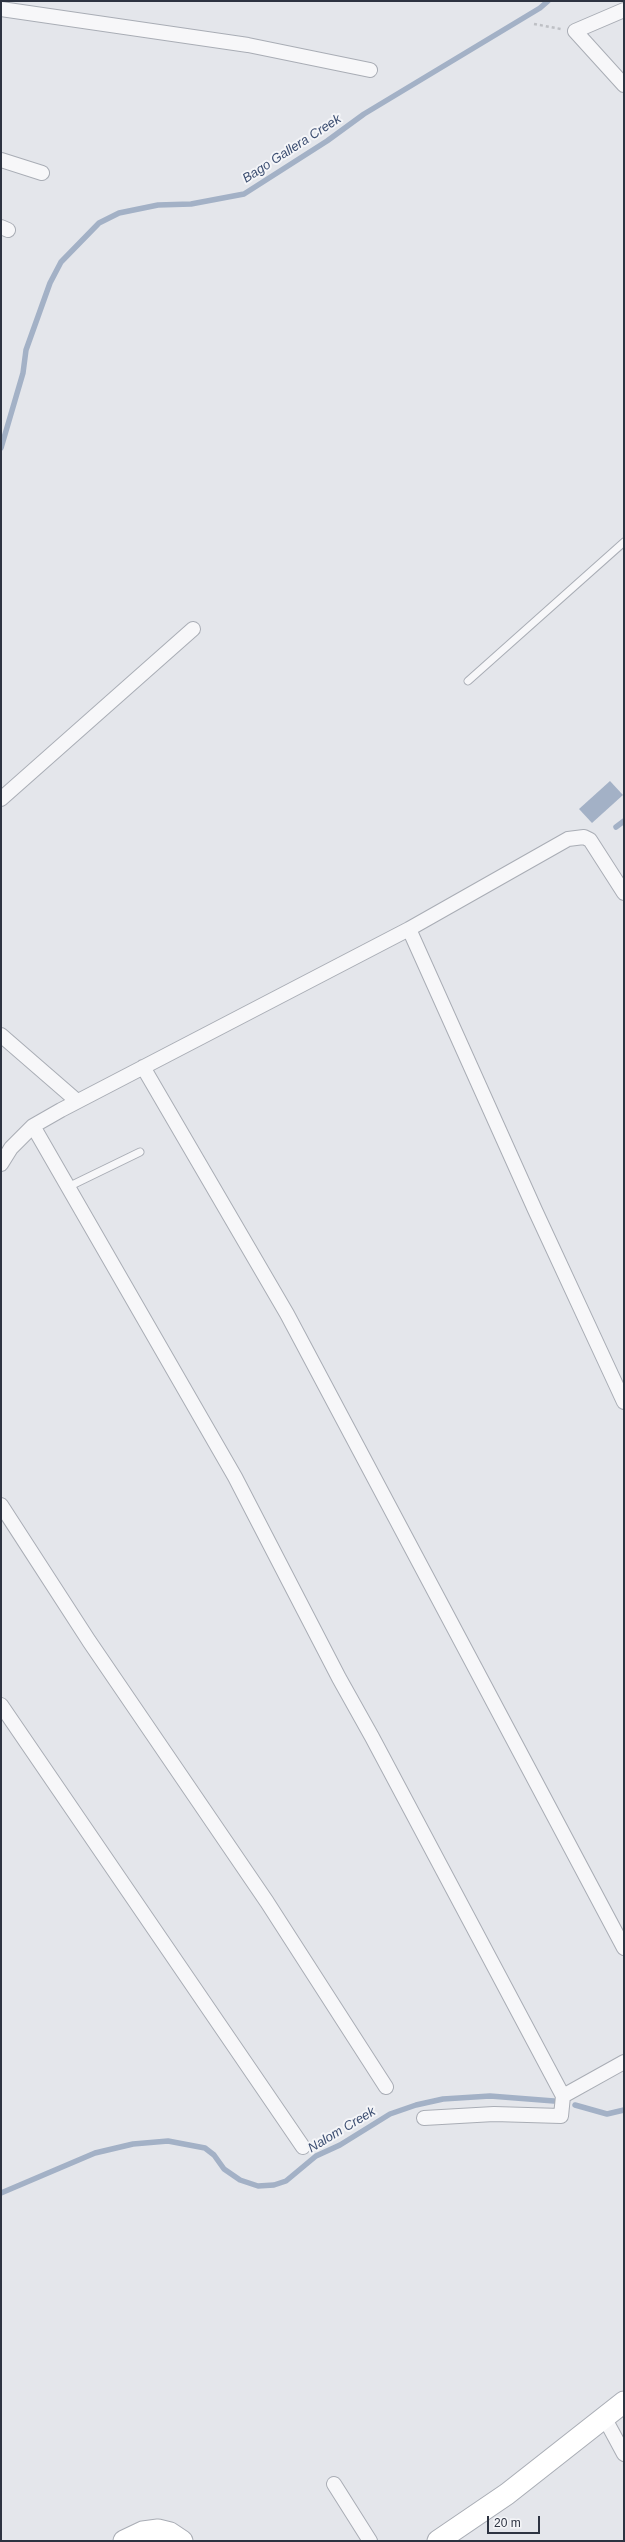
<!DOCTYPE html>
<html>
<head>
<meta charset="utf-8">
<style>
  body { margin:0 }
  #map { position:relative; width:625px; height:2542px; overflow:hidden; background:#e4e6eb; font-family:Arial,sans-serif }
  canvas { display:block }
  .frame { position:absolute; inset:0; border:2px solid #2d3341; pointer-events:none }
  .scale { position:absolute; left:487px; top:2516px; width:53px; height:18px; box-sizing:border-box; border:2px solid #2d3341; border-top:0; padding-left:5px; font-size:12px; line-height:14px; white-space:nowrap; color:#2d3341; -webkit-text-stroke:3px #f4f5f8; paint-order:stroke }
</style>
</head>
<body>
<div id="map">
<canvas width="625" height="2542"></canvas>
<div class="frame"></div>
<div class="scale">20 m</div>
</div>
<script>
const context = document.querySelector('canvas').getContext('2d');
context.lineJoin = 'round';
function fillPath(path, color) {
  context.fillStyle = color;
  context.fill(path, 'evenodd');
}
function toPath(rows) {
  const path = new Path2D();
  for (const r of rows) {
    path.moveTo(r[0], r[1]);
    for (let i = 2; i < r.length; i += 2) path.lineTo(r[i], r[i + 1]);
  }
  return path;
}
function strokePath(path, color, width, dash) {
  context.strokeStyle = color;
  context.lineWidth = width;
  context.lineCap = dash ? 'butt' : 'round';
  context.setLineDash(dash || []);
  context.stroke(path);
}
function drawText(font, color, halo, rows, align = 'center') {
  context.font = font + ' Arial,sans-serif';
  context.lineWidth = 4;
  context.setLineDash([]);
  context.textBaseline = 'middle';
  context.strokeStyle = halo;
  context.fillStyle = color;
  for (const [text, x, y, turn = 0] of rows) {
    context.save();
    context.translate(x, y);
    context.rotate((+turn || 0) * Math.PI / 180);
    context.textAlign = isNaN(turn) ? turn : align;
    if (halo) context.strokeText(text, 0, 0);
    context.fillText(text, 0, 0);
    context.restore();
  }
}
const water = toPath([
  [610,781,623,795,592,823,579,809]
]);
const stream = toPath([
  [1,448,23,373,26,350,50,283,61,262,99,223,119,213,158,205,191,204,244,194,327,141,364,114,540,8,548,1],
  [616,827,624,821],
  [575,2105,607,2114,624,2110],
  [1,2193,95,2153,133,2144,168,2141,205,2148,214,2155,224,2169,240,2180,258,2186,274,2185,286,2181,316,2156,340,2145,390,2114,416,2105,443,2099,490,2096,554,2101]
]);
const path = toPath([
  [534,24,561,29]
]);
const lane = toPath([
  [468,681,624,542],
  [68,1187,140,1152]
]);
const street = toPath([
  [1,9,248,45,370,70],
  [624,10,575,31,624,85],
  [1,160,42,173],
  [1,227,8,230],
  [1,799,193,629],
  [409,929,535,1210,624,1402],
  [1,1035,77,1101],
  [143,1067,287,1314,624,1948],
  [33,1126,235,1477,339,1678,372,1737,563,2096,561,2116,494,2114,424,2118],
  [1,1164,11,1148,33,1126,61,1110,409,929,568,839,584,837,590,840,624,893],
  [1,1505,89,1641,267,1902,386,2087],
  [1,1705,303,2147],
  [563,2096,624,2062],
  [604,2417,624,2454],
  [334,2484,370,2541]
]);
const secondary = toPath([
  [124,2541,143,2532,158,2530,170,2533,182,2541],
  [438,2541,507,2494,624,2402]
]);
const waterNames = [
  ["Bago Gallera Creek",292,149,-33],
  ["Nalom Creek",342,2130,-31]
];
fillPath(water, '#a3b1c6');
strokePath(stream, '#a3b1c6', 5.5);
strokePath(lane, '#a9adb5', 9);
strokePath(street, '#a9adb5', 16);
strokePath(secondary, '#a9adb5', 23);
strokePath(path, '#bec0c5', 2.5, [3, 3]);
strokePath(lane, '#f7f7f9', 7);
strokePath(street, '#f7f7f9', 14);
strokePath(secondary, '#fff', 21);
drawText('italic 13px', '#3c4e71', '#f4f5f8', waterNames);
</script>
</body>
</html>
